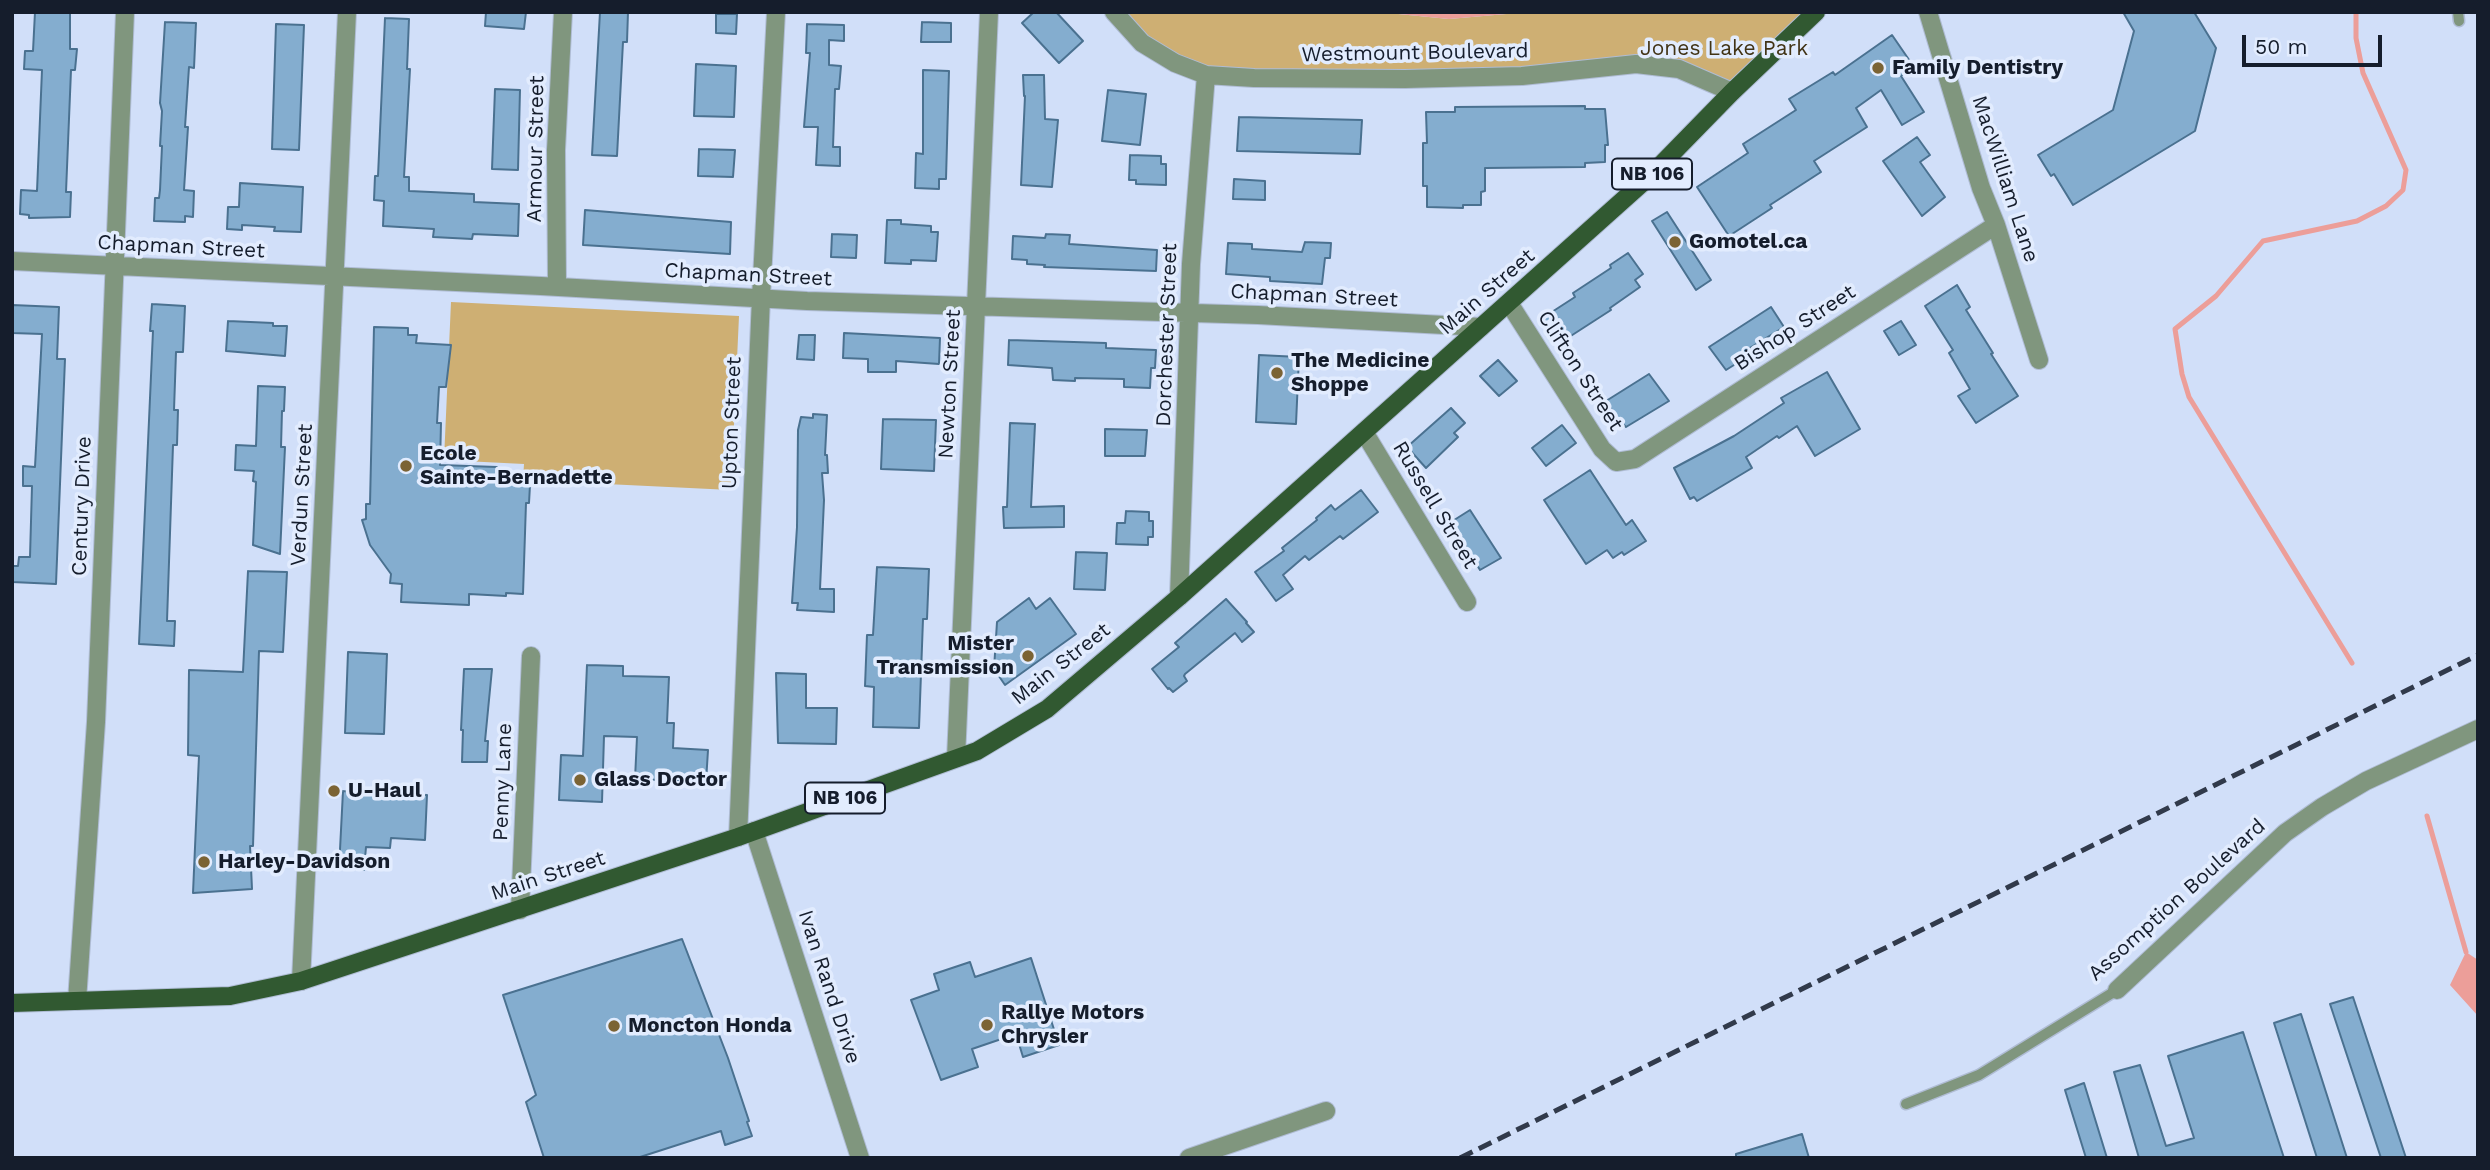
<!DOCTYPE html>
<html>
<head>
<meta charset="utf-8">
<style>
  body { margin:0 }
  #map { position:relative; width:2490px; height:1170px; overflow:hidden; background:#d1dff9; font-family:"Work Sans",sans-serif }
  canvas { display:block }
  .frame { position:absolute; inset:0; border:14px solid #151d2c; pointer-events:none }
  .scale { position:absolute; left:2242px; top:35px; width:140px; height:32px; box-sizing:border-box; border:4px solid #151d2c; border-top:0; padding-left:9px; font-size:21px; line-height:24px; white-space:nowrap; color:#151d2c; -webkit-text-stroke:5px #e2ecfe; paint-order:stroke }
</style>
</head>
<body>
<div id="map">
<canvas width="2490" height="1170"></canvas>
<div class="frame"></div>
<div class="scale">50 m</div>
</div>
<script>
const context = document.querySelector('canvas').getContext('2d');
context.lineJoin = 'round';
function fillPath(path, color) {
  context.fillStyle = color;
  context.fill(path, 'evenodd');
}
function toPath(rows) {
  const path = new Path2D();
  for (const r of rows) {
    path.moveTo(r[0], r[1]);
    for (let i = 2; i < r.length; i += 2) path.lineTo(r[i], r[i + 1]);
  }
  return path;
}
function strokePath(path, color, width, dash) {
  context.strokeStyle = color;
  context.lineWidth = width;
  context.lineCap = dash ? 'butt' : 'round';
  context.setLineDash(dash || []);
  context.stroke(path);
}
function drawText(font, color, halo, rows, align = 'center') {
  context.font = font + ' "Work Sans",sans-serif';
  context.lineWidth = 7;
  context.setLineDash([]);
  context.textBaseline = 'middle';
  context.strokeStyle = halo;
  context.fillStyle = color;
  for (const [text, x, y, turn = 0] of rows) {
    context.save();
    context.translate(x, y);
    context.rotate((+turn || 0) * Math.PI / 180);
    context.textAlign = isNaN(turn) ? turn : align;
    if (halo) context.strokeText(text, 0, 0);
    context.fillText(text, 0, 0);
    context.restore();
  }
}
const green = toPath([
  [1114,12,1378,12,1449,19,1529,12,1816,12,1732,92,1679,69,1254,78,1175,63],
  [451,302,739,316,731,490,523,480,524,464,444,460]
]);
const water = toPath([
  [1378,12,1529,12,1449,19],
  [2466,952,2478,960,2478,1016,2450,985]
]);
const stream = toPath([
  [2352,663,2189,397,2182,374,2175,329,2216,296,2263,241,2357,221,2386,206,2403,190,2406,170,2363,73,2356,38,2356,12],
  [2427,816,2466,952]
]);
const building = toPath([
  [35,12,70,12,70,49,77,49,75,70,71,70,66,192,71,192,70,217,29,218,29,215,20,214,21,190,37,191,42,70,24,69,25,51,33,51,35,12],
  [486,12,526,12,524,29,485,26,486,12],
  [600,12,628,12,627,42,623,42,617,156,592,155,600,12],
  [1034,12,1056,12,1083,41,1059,63,1022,23,1034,12],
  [2123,12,2194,12,2216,48,2195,131,2073,205,2054,174,2051,176,2038,155,2113,110,2134,31,2123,12],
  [716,14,737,14,736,34,716,33,716,14],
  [385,18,409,19,407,69,410,69,404,177,409,177,409,191,474,194,474,202,519,204,518,236,473,234,472,239,433,237,434,229,383,226,384,201,374,200,375,176,378,176,385,18],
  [165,22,196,23,194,68,189,67,185,127,188,127,184,190,194,191,193,217,185,216,185,222,154,221,155,198,159,198,160,190,162,146,160,146,162,111,160,103,165,22],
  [922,22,951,23,951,42,921,42,922,22],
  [276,24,304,25,299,150,272,149,276,24],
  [807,24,844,25,844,41,829,40,829,65,841,66,839,89,835,89,833,147,840,147,840,166,816,165,818,127,804,127,810,53,806,53,807,24],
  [1892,35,1914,67,1901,76,1924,112,1902,125,1881,90,1856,108,1867,127,1814,161,1821,172,1770,205,1772,208,1729,236,1697,187,1748,153,1743,144,1796,110,1789,99,1833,72,1835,75,1892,35],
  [696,64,736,66,734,117,694,116,696,64],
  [923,70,949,71,946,179,939,179,939,189,915,188,916,153,923,154,923,70],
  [1023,75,1044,75,1045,119,1058,120,1052,187,1021,185,1025,96,1024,96,1023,75],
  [495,89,520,90,518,170,492,169,495,89],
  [1108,90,1146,94,1140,145,1102,141,1108,90],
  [1585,106,1585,109,1605,109,1608,145,1605,145,1605,162,1585,163,1585,167,1485,168,1485,191,1481,192,1481,205,1463,205,1463,208,1427,207,1427,186,1423,186,1423,143,1427,143,1426,112,1455,112,1455,107,1585,106],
  [1239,117,1362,120,1360,154,1237,151,1239,117],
  [1917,137,1930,155,1920,162,1945,197,1922,216,1883,161,1917,137],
  [699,149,735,150,733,177,698,176,699,149],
  [1130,155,1161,156,1161,164,1166,164,1166,185,1136,184,1136,180,1129,180,1130,155],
  [1234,179,1265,181,1265,200,1233,199,1234,179],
  [240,183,303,187,301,232,274,231,275,227,242,225,242,230,227,229,228,207,239,207,240,183],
  [585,210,731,222,730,254,583,245,585,210],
  [1667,212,1711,280,1696,290,1652,221,1667,212],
  [887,220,901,220,901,224,931,226,931,232,938,232,936,261,911,260,911,264,885,263,887,220],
  [832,234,857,235,856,258,831,257,832,234],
  [1046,234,1070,235,1069,244,1157,250,1156,271,1044,267,1045,265,1027,264,1027,260,1012,259,1013,236,1045,238,1046,234],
  [1305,242,1331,243,1330,258,1325,258,1322,284,1270,281,1270,277,1226,274,1228,243,1252,244,1252,249,1302,252,1305,242],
  [1628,253,1643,274,1635,280,1640,287,1610,308,1611,310,1563,341,1560,336,1554,340,1541,319,1575,297,1573,293,1611,268,1610,265,1628,253],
  [1957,285,1970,307,1966,310,1993,353,1991,354,2018,396,1976,423,1958,396,1970,389,1949,353,1953,350,1925,306,1957,285],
  [152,304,185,306,183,352,176,352,174,410,178,410,177,445,173,445,167,621,175,621,174,646,139,644,153,331,150,331,152,304],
  [12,305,59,307,57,359,65,359,56,584,12,582,12,566,18,566,19,557,30,557,32,486,23,486,23,466,35,467,42,334,12,333,12,305],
  [1771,307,1784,327,1740,354,1742,360,1726,370,1709,347,1771,307],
  [228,321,273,323,273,326,287,326,285,356,226,351,228,321],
  [1901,321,1916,345,1899,355,1884,331,1901,321],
  [374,327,408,328,408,335,417,335,416,343,451,345,446,387,439,387,437,423,441,423,440,465,497,467,497,483,530,485,529,503,526,503,523,594,506,593,506,596,469,594,469,605,401,602,402,584,390,583,391,574,370,545,362,520,366,519,366,504,370,504,374,327],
  [844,333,940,338,939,364,896,361,896,372,868,372,868,359,843,358,844,333],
  [799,335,815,335,814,360,797,359,799,335],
  [1009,340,1106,343,1106,348,1156,350,1155,368,1151,368,1150,388,1124,387,1124,379,1075,378,1075,381,1053,380,1052,368,1008,365,1009,340],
  [1259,355,1299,357,1296,424,1256,422,1259,355],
  [1498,360,1517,381,1499,396,1480,376,1498,360],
  [1827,372,1860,429,1815,456,1797,426,1779,438,1777,436,1746,457,1752,468,1697,501,1694,497,1690,499,1674,468,1734,436,1784,403,1781,398,1827,372],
  [1649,374,1669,401,1626,427,1624,425,1622,426,1606,401,1649,374],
  [258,386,285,387,284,411,282,411,281,447,285,447,280,554,253,545,256,482,253,481,254,471,235,470,236,445,256,446,258,386],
  [1451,408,1465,423,1454,433,1458,437,1426,468,1407,447,1451,408],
  [813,414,827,415,825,455,827,455,828,473,822,473,824,500,820,589,834,589,834,612,797,610,798,603,792,603,797,527,798,430,801,417,813,418,813,414],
  [883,419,936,420,934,471,881,469,883,419],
  [1010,423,1035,424,1031,507,1064,506,1064,527,1004,528,1003,507,1007,507,1010,423],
  [1562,425,1576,443,1546,466,1532,448,1562,425],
  [1105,429,1147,430,1145,456,1105,456,1105,429],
  [1590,470,1626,525,1632,520,1646,541,1624,555,1622,552,1613,558,1607,550,1586,564,1544,500,1590,470],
  [1361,490,1378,512,1343,539,1340,536,1309,560,1305,556,1283,575,1293,589,1276,601,1255,572,1284,551,1282,548,1317,520,1316,518,1331,505,1335,510,1361,490],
  [1470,510,1501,558,1480,570,1451,522,1470,510],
  [1126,511,1149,512,1149,521,1153,521,1153,537,1148,537,1148,545,1116,544,1117,523,1125,523,1126,511],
  [1076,552,1107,553,1105,590,1074,589,1076,552],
  [877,567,929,569,927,619,923,619,919,728,873,727,874,687,865,686,867,635,873,635,877,567],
  [248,571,287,572,283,652,259,651,253,846,250,846,252,889,193,893,199,756,188,755,189,670,243,672,248,571],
  [1029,598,1036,609,1050,598,1076,634,1005,685,994,669,997,622,1029,598],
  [1226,599,1247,622,1246,623,1254,632,1242,642,1235,633,1185,674,1184,676,1187,681,1173,692,1169,688,1168,689,1152,669,1179,647,1175,643,1226,599],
  [348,652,387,654,384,734,345,733,348,652],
  [587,665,623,666,623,676,669,677,667,723,674,723,673,748,708,750,706,782,635,779,637,737,604,736,602,802,559,800,561,755,583,756,587,665],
  [464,669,492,669,485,741,488,741,487,762,462,762,463,730,461,730,464,669],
  [776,673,806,674,806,708,837,708,836,744,778,743,776,673],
  [343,791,427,795,425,840,391,838,390,848,366,847,364,870,339,869,343,791],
  [682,939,728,1058,749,1121,747,1122,752,1136,725,1145,721,1131,637,1158,544,1158,526,1102,536,1095,503,995,682,939],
  [1031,958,1059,1045,1023,1057,1016,1034,972,1049,978,1067,941,1080,911,1000,939,990,934,974,970,962,975,977,1031,958],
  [2353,997,2406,1158,2381,1158,2330,1004,2353,997],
  [2301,1014,2347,1158,2317,1158,2274,1023,2301,1014],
  [2243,1032,2284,1158,2139,1158,2114,1072,2140,1065,2166,1146,2194,1138,2168,1056,2243,1032],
  [2084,1083,2107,1158,2086,1158,2065,1090,2084,1083],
  [1802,1134,1809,1158,1736,1158,1736,1154,1802,1134]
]);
const lane = toPath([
  [2458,12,2459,21],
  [1906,1104,1979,1075,2117,990]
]);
const street = toPath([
  [1114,12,1142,43,1175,63,1206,75,1254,78,1405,79,1522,76,1636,64,1679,69,1732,92],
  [1928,12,1981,188,1996,225,2039,360],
  [12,261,541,286,807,301,1258,315,1481,327],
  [557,286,556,150,563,12],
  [1509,303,1602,449,1616,462,1635,459,1996,225],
  [1364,432,1467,602],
  [1179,597,1191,264,1206,75],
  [956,758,989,12],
  [754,831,860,1158],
  [738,837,761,298,776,12],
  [520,910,531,656],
  [301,981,347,12],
  [2117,990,2285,833,2322,807,2366,781,2478,729],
  [77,1001,96,722,125,12],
  [1189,1158,1326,1111]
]);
const primary = toPath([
  [12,1003,230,996,301,981,738,837,977,751,1047,709,1179,597,1650,176,1732,92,1816,12]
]);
const rail = toPath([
  [1460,1158,2478,655]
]);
const markers = [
  [1878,68,7,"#7b6334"],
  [1675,242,7,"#7b6334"],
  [1277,373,7,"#7b6334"],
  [406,466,7,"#7b6334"],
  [1028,656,7,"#7b6334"],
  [580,780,7,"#7b6334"],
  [334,791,7,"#7b6334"],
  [204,862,7,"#7b6334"],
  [987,1025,7,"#7b6334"],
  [614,1026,7,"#7b6334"]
];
const shields = [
  [1652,174,80],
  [845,798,80]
];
const shieldNames = [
  ["NB 106",1652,174],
  ["NB 106",845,798]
];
const parkNames = [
  ["Jones Lake Park",1724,49]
];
const streetNames = [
  ["Westmount Boulevard",1415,53,-1],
  ["Armour Street",536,149,-89],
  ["MacWilliam Lane",2005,179,72],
  ["Chapman Street",181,247,3],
  ["Chapman Street",748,275,3],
  ["Main Street",1487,292,-41],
  ["Chapman Street",1314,296,3],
  ["Bishop Street",1795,328,-33],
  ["Dorchester Street",1167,335,-88],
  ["Clifton Street",1580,371,57],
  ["Newton Street",950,384,-87],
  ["Upton Street",732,423,-88],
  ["Verdun Street",302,495,-87],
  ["Russell Street",1435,505,59],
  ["Century Drive",82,506,-88],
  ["Main Street",1061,664,-38],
  ["Penny Lane",503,782,-88],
  ["Main Street",548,876,-18],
  ["Assomption Boulevard",2177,900,-42],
  ["Ivan Rand Drive",829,987,72]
];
const poiNames = [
  ["Family Dentistry",1892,68],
  ["Gomotel.ca",1689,242],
  ["The Medicine",1291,361],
  ["Shoppe",1291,385],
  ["Ecole",420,454],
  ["Sainte-Bernadette",420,478],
  ["Mister",1014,644,"right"],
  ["Transmission",1014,668,"right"],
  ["Glass Doctor",594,780],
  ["U-Haul",348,791],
  ["Harley-Davidson",218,862],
  ["Rallye Motors",1001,1013],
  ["Chrysler",1001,1037],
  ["Moncton Honda",628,1026]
];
fillPath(green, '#ceaf73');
fillPath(water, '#ec9e99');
strokePath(stream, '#ec9e99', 5);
fillPath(building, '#84adcf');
strokePath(building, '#4a7190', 2);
strokePath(lane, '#afbcd4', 13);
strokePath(street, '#afbcd4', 20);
strokePath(primary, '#afbcd4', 20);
strokePath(lane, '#80967e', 10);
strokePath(street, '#80967e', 18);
strokePath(primary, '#315931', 18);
strokePath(rail, '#313a4b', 5, [14, 7]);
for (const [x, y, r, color] of markers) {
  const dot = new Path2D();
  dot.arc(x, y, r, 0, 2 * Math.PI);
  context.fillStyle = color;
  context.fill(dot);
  strokePath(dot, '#e2ecfe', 2.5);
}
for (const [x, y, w] of shields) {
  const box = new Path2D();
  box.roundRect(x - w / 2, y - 15.5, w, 31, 5);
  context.fillStyle = '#e2ecfe';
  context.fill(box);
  strokePath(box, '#151d2c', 2);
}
drawText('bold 19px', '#151d2c', null, shieldNames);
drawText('21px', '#413315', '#e2ecfe', parkNames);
drawText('21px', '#151d2c', '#e2ecfe', streetNames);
drawText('bold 21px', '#151d2c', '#e2ecfe', poiNames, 'left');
</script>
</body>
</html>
